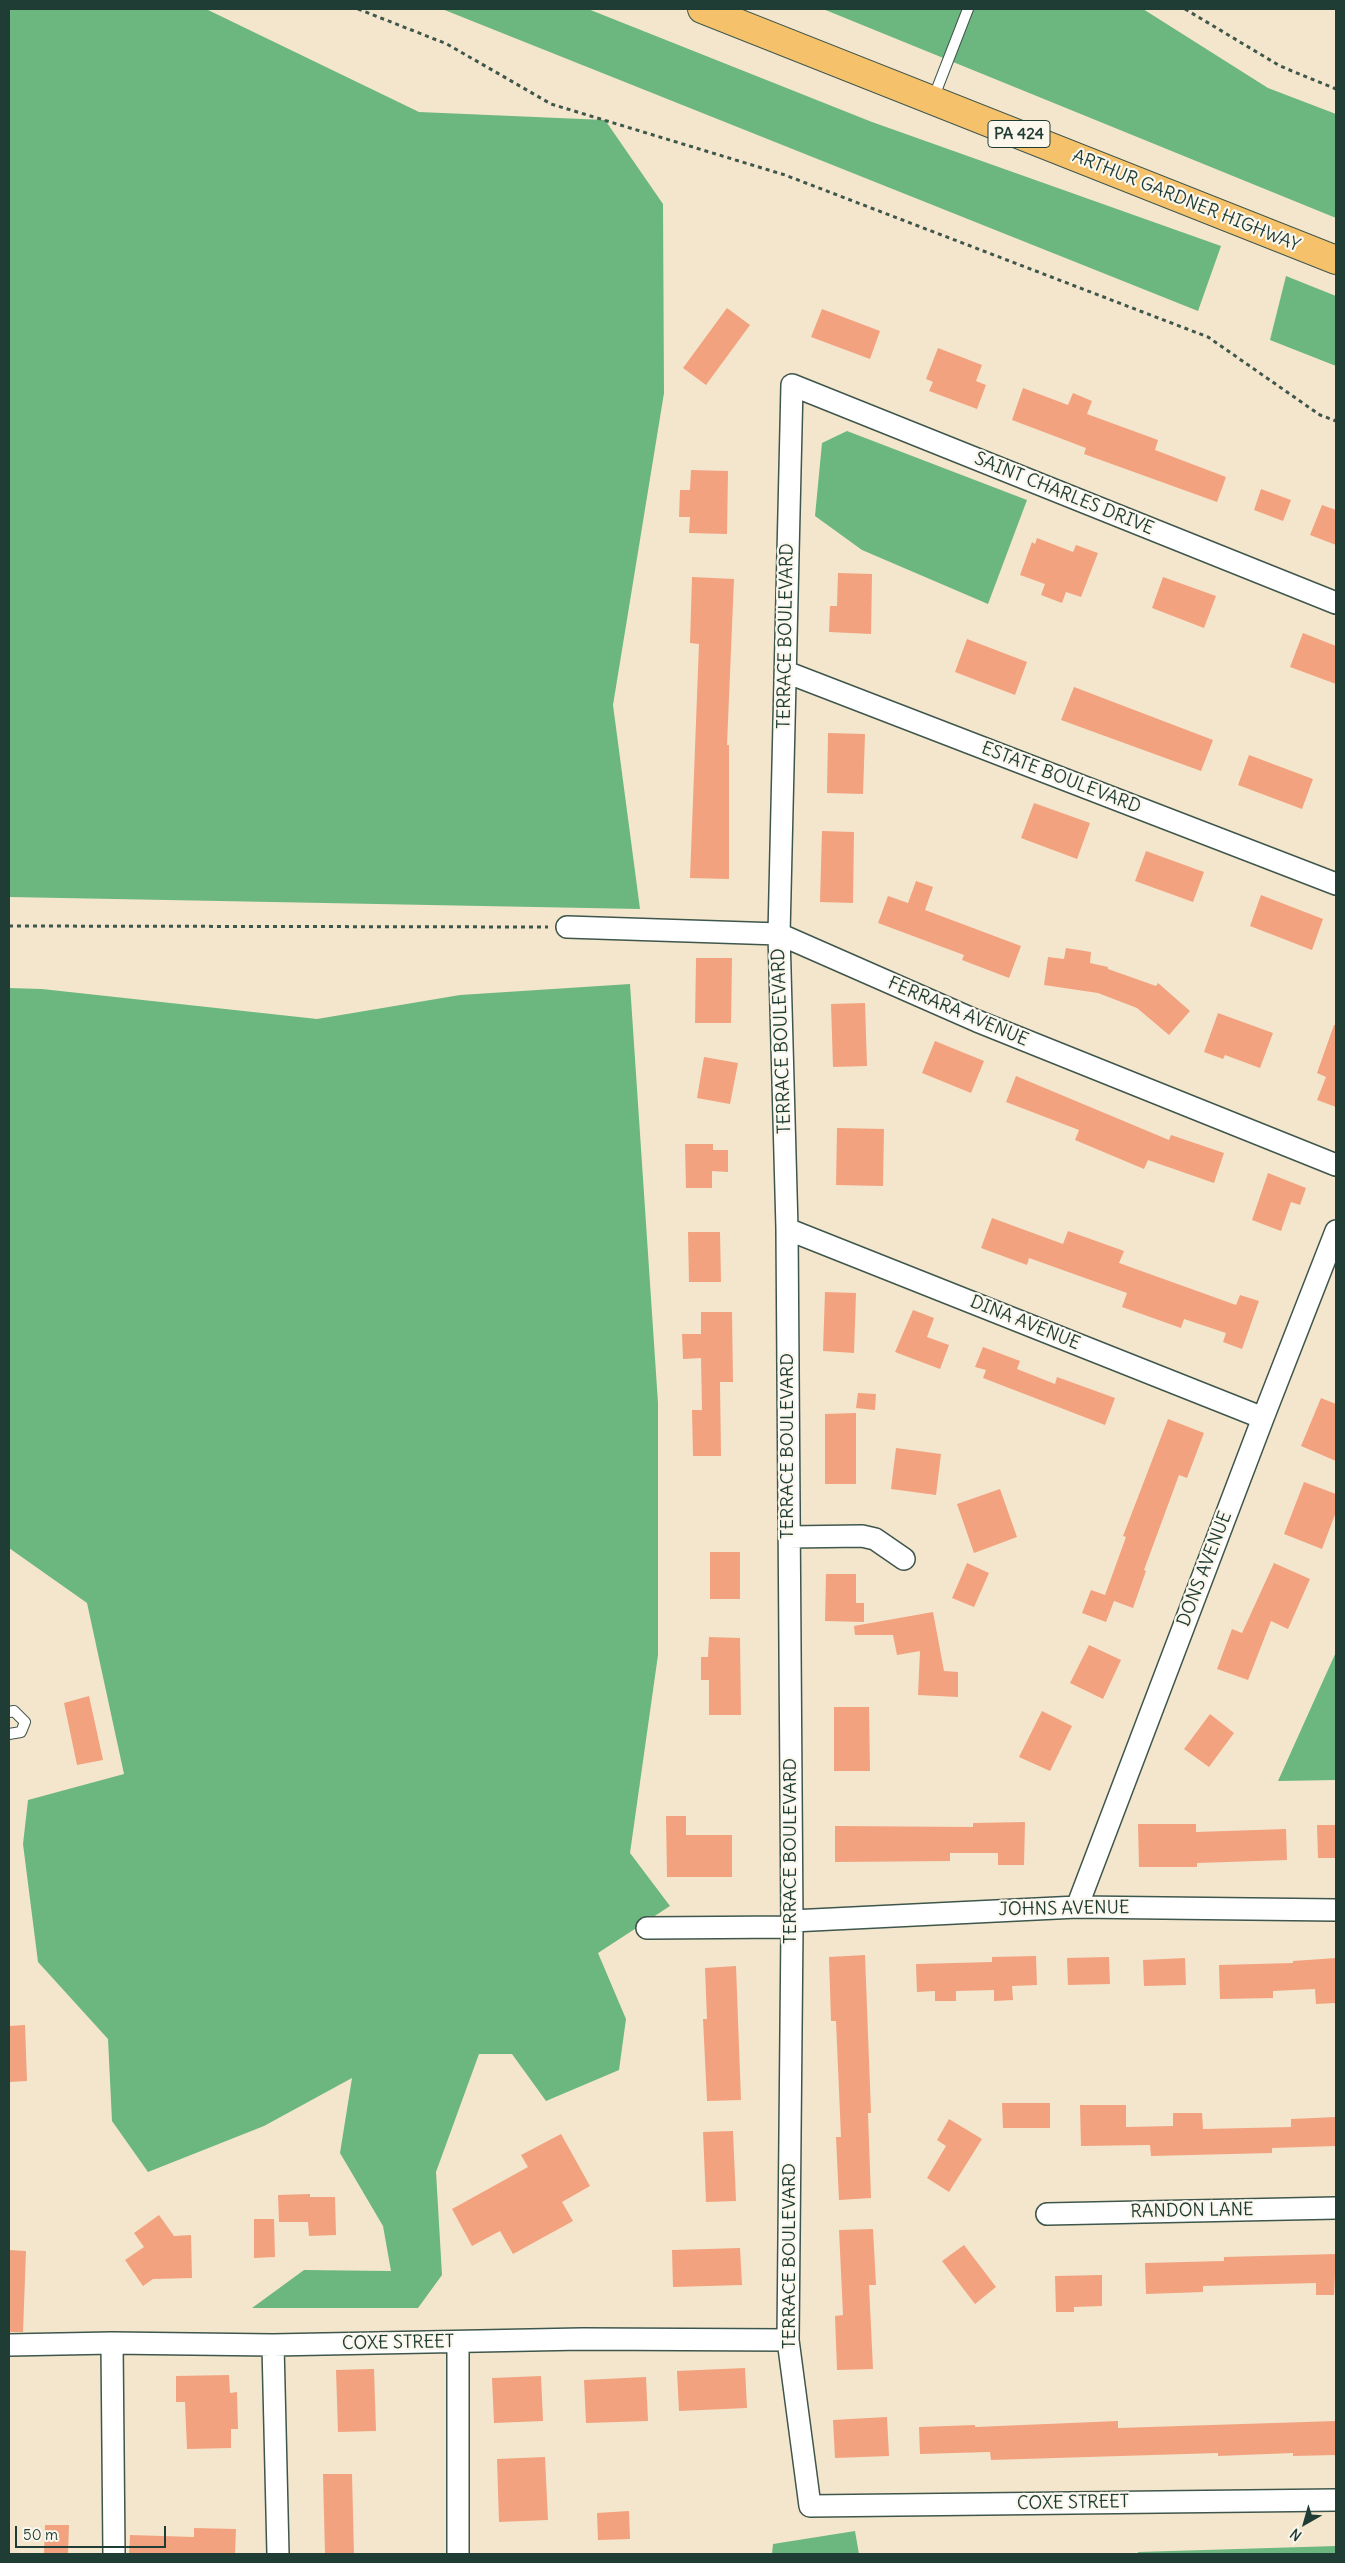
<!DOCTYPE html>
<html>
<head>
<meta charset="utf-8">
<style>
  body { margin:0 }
  #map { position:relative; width:1345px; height:2563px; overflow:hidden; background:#f4e6cd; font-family:Delius,sans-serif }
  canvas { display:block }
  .frame { position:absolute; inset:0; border:10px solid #1f3d34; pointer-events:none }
  .north { position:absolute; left:1280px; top:2498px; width:50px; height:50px; -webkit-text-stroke:4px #fbf7ec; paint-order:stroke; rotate:218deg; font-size:14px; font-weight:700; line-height:20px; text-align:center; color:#1f3d34 }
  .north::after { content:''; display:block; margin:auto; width:18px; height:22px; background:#1f3d34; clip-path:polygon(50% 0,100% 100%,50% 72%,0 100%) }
  .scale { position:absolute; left:15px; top:2526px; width:151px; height:22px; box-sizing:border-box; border:2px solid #1f3d34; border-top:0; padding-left:6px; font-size:15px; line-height:18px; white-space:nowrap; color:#1f3d34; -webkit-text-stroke:4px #fbf7ec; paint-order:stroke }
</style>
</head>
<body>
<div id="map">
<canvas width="1345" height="2563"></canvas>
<div class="frame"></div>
<div class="north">N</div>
<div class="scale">50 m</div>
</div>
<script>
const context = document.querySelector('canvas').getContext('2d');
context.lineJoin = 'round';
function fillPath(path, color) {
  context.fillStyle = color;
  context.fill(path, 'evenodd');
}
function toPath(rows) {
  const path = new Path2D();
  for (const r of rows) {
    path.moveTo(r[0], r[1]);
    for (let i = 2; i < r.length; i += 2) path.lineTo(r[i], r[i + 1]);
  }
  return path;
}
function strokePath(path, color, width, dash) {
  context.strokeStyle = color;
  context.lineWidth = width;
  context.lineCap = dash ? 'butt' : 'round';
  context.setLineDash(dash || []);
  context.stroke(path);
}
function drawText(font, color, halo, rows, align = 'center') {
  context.font = font + ' Delius,sans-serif';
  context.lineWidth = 4.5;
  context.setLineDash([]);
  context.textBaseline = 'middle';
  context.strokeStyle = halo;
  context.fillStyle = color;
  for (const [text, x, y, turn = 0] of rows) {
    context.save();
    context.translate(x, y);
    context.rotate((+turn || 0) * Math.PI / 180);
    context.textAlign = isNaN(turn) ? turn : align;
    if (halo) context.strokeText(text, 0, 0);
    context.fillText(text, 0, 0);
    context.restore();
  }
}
const forest = toPath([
  [9,9,206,9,419,112,605,120,663,204,664,393,613,705,640,909,9,897],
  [442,9,588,9,872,122,1221,246,1198,311],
  [823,9,1143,9,1268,88,1336,114,1336,218],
  [1286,276,1336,296,1336,366,1270,340],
  [847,431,1027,500,988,604,862,550,815,516,822,443],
  [630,984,658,1403,658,1655,630,1853,670,1906,598,1953,626,2019,619,2070,546,2101,512,2054,479,2054,436,2172,442,2275,418,2308,252,2308,304,2270,391,2271,383,2226,340,2153,352,2078,264,2126,148,2172,112,2121,108,2039,38,1962,23,1844,28,1800,124,1774,87,1603,9,1548,9,988,42,989,317,1019,460,995],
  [1336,1652,1336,1780,1278,1781],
  [855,2531,859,2554,772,2554,773,2544],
  [1336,2546,1336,2554,1138,2554,1138,2552]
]);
const building = toPath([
  [727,308,750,325,706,385,683,368],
  [822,309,880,331,870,359,811,337],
  [938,348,982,365,976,381,986,385,977,409,929,391,933,382,926,379],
  [1023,388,1068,405,1073,393,1092,401,1087,414,1158,440,1155,450,1226,477,1217,502,1084,454,1086,448,1012,420],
  [691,470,728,471,727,534,689,533,690,517,679,517,680,490,690,490],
  [1261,489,1291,500,1283,521,1254,510],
  [1322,505,1336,510,1336,545,1310,535],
  [1037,538,1073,552,1076,545,1098,553,1081,597,1066,592,1062,603,1041,595,1045,584,1020,575,1032,542,1035,544],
  [838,573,872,574,871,634,829,632,830,606,837,606],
  [692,577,734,579,727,745,729,745,729,879,690,878,699,644,690,643],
  [1163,577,1216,596,1204,628,1152,608],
  [1303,633,1336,646,1336,684,1290,667],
  [967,639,1027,662,1015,695,955,672],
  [1074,687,1213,740,1201,771,1061,720],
  [828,733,865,734,863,794,827,793],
  [1249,755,1313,779,1302,809,1238,785],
  [1034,803,1090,823,1077,859,1021,838],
  [822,831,854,832,853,903,820,902],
  [1146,851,1204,872,1193,902,1135,881],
  [916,881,933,887,925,910,1021,946,1009,978,962,960,964,955,878,923,888,896,908,903],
  [1261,895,1323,919,1312,950,1250,926],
  [1066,948,1091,952,1090,963,1108,967,1108,969,1156,986,1158,983,1190,1011,1169,1035,1137,1008,1098,993,1044,985,1048,957,1064,959],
  [696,958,732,958,731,1023,695,1023],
  [865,1003,867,1066,833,1067,831,1004],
  [1218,1013,1273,1033,1260,1068,1225,1055,1223,1059,1204,1052],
  [1334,1025,1336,1025,1336,1107,1317,1100,1326,1077,1317,1073],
  [935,1041,984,1061,971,1093,922,1073],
  [704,1057,738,1063,730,1104,697,1098],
  [1016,1076,1169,1140,1171,1135,1224,1153,1214,1183,1148,1160,1144,1169,1075,1140,1079,1130,1006,1102],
  [837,1128,884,1129,883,1186,836,1185],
  [685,1144,713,1144,713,1150,728,1150,728,1172,712,1171,712,1188,686,1188],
  [1268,1173,1306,1188,1300,1205,1291,1202,1281,1231,1252,1220],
  [992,1218,1063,1244,1068,1231,1124,1251,1119,1263,1236,1305,1240,1295,1259,1301,1242,1349,1223,1342,1226,1333,1184,1319,1181,1328,1122,1307,1127,1293,1029,1258,1027,1265,981,1248],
  [688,1232,720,1232,721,1282,689,1282],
  [825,1292,856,1293,854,1353,823,1351],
  [913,1310,934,1318,927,1337,949,1345,940,1369,895,1352],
  [701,1312,732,1312,733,1382,720,1382,721,1456,693,1456,692,1410,702,1410,701,1358,683,1359,682,1334,701,1334],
  [983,1347,1020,1361,1017,1369,1055,1384,1057,1377,1115,1398,1105,1425,983,1378,986,1370,975,1367],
  [858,1393,876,1394,875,1410,856,1408],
  [1321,1398,1336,1404,1336,1461,1301,1446],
  [856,1413,856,1484,825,1484,825,1414],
  [1168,1419,1204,1433,1187,1478,1179,1475,1144,1570,1146,1571,1133,1608,1114,1601,1106,1622,1082,1613,1091,1590,1105,1595,1126,1537,1123,1536],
  [896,1448,941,1454,936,1495,891,1489],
  [1304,1482,1336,1494,1336,1512,1322,1549,1284,1534],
  [1000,1489,1017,1537,974,1553,957,1504],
  [710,1552,740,1552,740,1599,710,1599],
  [967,1563,989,1573,974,1607,952,1598],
  [1274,1563,1310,1579,1288,1629,1271,1621,1248,1680,1217,1669,1232,1629,1242,1633],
  [826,1574,856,1574,856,1603,864,1603,864,1622,825,1621],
  [933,1612,944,1671,958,1672,958,1697,918,1695,920,1651,897,1655,893,1635,855,1635,854,1626],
  [709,1637,740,1638,741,1715,709,1715,709,1680,701,1680,701,1657,708,1657],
  [1089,1645,1121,1660,1103,1699,1070,1683],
  [89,1696,103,1760,77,1765,64,1703],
  [834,1707,869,1707,870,1771,834,1771],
  [1042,1711,1072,1726,1050,1771,1019,1757],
  [1210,1714,1234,1733,1209,1767,1184,1749],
  [666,1816,686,1816,686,1835,732,1835,732,1877,667,1877],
  [1025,1822,1024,1865,998,1865,998,1853,950,1853,950,1861,835,1862,835,1826,973,1827,973,1823],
  [1138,1824,1196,1824,1196,1832,1286,1829,1287,1860,1197,1863,1197,1867,1139,1867],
  [1317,1825,1336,1825,1336,1858,1318,1858],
  [865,1955,871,2113,868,2113,871,2198,839,2200,836,2137,841,2137,836,2021,831,2021,829,1957],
  [1036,1956,1037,1985,1012,1986,1013,2000,994,2001,994,1990,956,1991,956,2001,935,2001,935,1991,917,1992,916,1964,992,1962,992,1957],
  [1109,1957,1110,1984,1068,1985,1067,1958],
  [1185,1958,1186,1985,1144,1986,1143,1960],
  [1336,1958,1336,2003,1316,2004,1315,1989,1273,1991,1273,1998,1220,1999,1219,1965,1293,1963,1293,1961],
  [736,1966,741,2100,707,2101,703,2019,707,2019,705,1968],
  [25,2025,27,2081,9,2082,9,2026],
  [1002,2103,1050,2103,1050,2128,1003,2128],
  [1080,2105,1126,2105,1126,2127,1173,2126,1173,2113,1202,2113,1203,2129,1291,2127,1291,2119,1336,2117,1336,2146,1272,2148,1272,2153,1151,2156,1150,2145,1081,2146],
  [949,2119,982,2139,949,2192,927,2178,946,2146,937,2140],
  [733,2131,736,2201,706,2202,703,2132],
  [561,2134,590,2186,562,2202,573,2221,513,2254,500,2231,472,2246,452,2209,528,2167,521,2155],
  [310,2194,310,2197,335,2197,336,2235,309,2236,308,2222,279,2222,278,2195],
  [159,2215,174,2236,191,2235,192,2278,153,2279,143,2286,125,2260,144,2247,134,2233],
  [254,2219,274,2219,275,2257,254,2258],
  [873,2229,876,2285,869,2285,873,2369,837,2370,835,2316,843,2315,839,2230],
  [964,2245,996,2287,975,2304,942,2261],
  [740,2248,742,2285,673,2287,672,2250],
  [9,2250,26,2251,23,2332,9,2332],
  [1336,2254,1334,2295,1316,2295,1316,2283,1203,2286,1203,2292,1146,2294,1145,2263,1224,2261,1224,2257],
  [1102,2275,1102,2306,1074,2307,1074,2312,1056,2312,1055,2276],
  [745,2368,747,2408,679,2411,677,2371],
  [374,2369,376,2431,338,2432,336,2370],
  [229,2375,230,2393,237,2392,238,2429,231,2429,231,2448,187,2449,185,2402,176,2402,176,2376],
  [541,2376,543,2421,494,2423,492,2378],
  [646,2377,648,2421,586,2423,584,2380],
  [887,2417,889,2456,835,2458,833,2420],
  [1118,2421,1118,2428,1336,2421,1336,2455,1293,2456,1293,2453,1218,2456,1218,2453,991,2460,990,2452,920,2454,919,2427,975,2425,975,2427],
  [545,2457,548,2520,499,2522,497,2459],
  [323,2474,352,2474,354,2554,325,2554],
  [629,2511,630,2539,598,2540,597,2513],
  [45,2525,69,2525,68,2554,44,2554],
  [194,2528,236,2529,235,2554,129,2554,130,2535,194,2537]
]);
const path = toPath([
  [358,9,447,44,551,104,785,175,1208,337,1320,415,1336,421],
  [1185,9,1280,66,1336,89],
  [9,926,548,927]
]);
const lane = toPath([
  [933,99,968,9],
  [9,1712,14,1711,25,1722,21,1732,9,1734]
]);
const street = toPath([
  [1336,603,792,385,779,934,787,1229,792,1927,788,2340,810,2506,1336,2500],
  [786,672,1336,884],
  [567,927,779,934,977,1021,1336,1165],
  [787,1229,1263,1418],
  [789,1537,862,1536,875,1539,904,1559],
  [1077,1907,1263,1418,1336,1231],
  [792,1921,1077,1907,1336,1910],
  [647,1928,792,1927],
  [1047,2214,1336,2208],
  [112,2343,114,2554],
  [458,2343,458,2554],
  [9,2345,112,2343,273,2345,582,2339,788,2340],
  [273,2345,278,2554]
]);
const primary = toPath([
  [702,9,1336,260]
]);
const shields = [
  [1019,134,62]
];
const shieldNames = [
  ["PA 424",1019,134]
];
const streetNames = [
  ["ARTHUR GARDNER HIGHWAY",1186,201,22],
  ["SAINT CHARLES DRIVE",1064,494,22],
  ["TERRACE BOULEVARD",786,636,-89],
  ["ESTATE BOULEVARD",1061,778,21],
  ["FERRARA AVENUE",958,1012,23],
  ["TERRACE BOULEVARD",782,1041,-92],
  ["DINA AVENUE",1025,1323,22],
  ["TERRACE BOULEVARD",788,1446,-90],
  ["DONS AVENUE",1205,1569,-69],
  ["TERRACE BOULEVARD",791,1851,-90],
  ["JOHNS AVENUE",1064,1909,-1],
  ["RANDON LANE",1192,2211,-1],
  ["TERRACE BOULEVARD",790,2256,-90],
  ["COXE STREET",398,2343,-1],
  ["COXE STREET",1073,2503,-1]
];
fillPath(forest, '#6cb780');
fillPath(building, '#f2a27f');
strokePath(lane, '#3f564b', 12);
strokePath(street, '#3f564b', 24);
strokePath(primary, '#3f564b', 30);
strokePath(path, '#3f564b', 3, [4, 4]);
strokePath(lane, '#fff', 10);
strokePath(street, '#fff', 21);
strokePath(primary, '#f5c16b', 28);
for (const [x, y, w] of shields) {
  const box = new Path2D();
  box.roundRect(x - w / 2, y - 13.5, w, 27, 4);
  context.fillStyle = '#fbf7ec';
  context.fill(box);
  strokePath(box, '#1f3d34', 1);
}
drawText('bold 16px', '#1f3d34', null, shieldNames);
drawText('18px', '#1f3d34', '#fbf7ec', streetNames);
</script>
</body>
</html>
